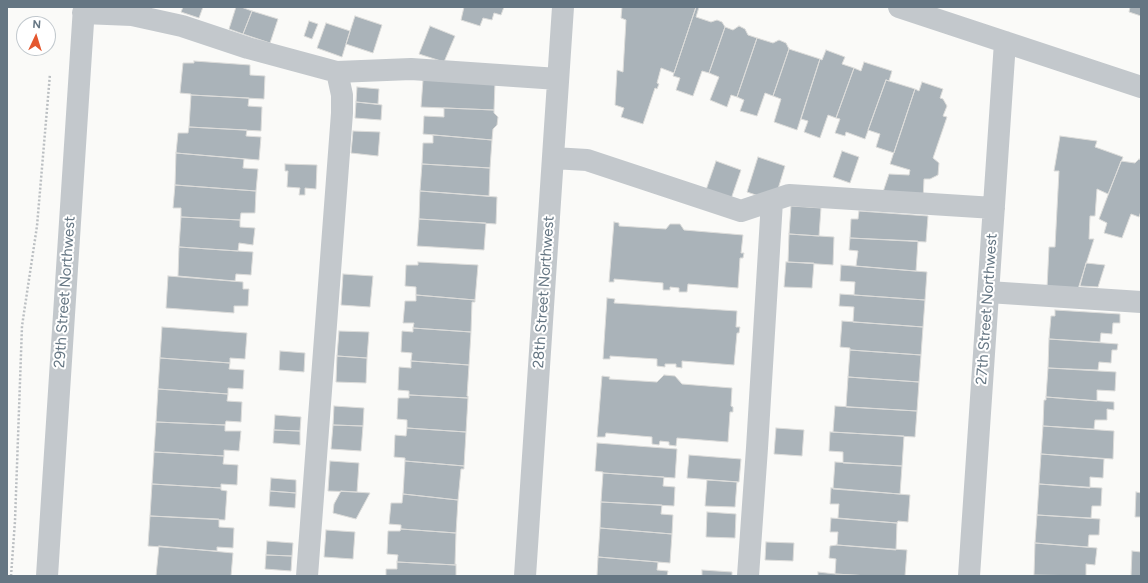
<!DOCTYPE html>
<html>
<head>
<meta charset="utf-8">
<style>
  body { margin:0 }
  #map { position:relative; width:1148px; height:583px; overflow:hidden; background:#fafaf8; font-family:Figtree,sans-serif }
  canvas { display:block }
  .frame { position:absolute; inset:0; border:8px solid #657683; pointer-events:none }
  .north { position:absolute; left:16px; top:16px; width:40px; height:40px; box-sizing:border-box; background:#fff; border:1px solid #c1c8cd; border-radius:50%; rotate:4deg; font-size:11px; font-weight:700; line-height:16px; text-align:center; color:#657683 }
  .north::after { content:''; display:block; margin:auto; width:14px; height:18px; background:#e4572e; clip-path:polygon(50% 0,100% 100%,50% 72%,0 100%) }
</style>
</head>
<body>
<div id="map">
<canvas width="1148" height="583"></canvas>
<div class="frame"></div>
<div class="north">N</div>
</div>
<script>
const context = document.querySelector('canvas').getContext('2d');
context.lineJoin = 'round';
function fillPath(path, color) {
  context.fillStyle = color;
  context.fill(path, 'evenodd');
}
function toPath(rows) {
  const path = new Path2D();
  for (const r of rows) {
    path.moveTo(r[0], r[1]);
    for (let i = 2; i < r.length; i += 2) path.lineTo(r[i], r[i + 1]);
  }
  return path;
}
function strokePath(path, color, width, dash) {
  context.strokeStyle = color;
  context.lineWidth = width;
  context.lineCap = dash ? 'butt' : 'round';
  context.setLineDash(dash || []);
  context.stroke(path);
}
function drawText(font, color, halo, rows, align = 'center') {
  context.font = font + ' Figtree,sans-serif';
  context.lineWidth = 4;
  context.setLineDash([]);
  context.textBaseline = 'middle';
  context.strokeStyle = halo;
  context.fillStyle = color;
  for (const [text, x, y, turn = 0] of rows) {
    context.save();
    context.translate(x, y);
    context.rotate((+turn || 0) * Math.PI / 180);
    context.textAlign = isNaN(turn) ? turn : align;
    if (halo) context.strokeText(text, 0, 0);
    context.fillText(text, 0, 0);
    context.restore();
  }
}
const building = toPath([
  [183,7,203,7,199,18,181,12,183,7],
  [236,7,241,7,252,11,243,34,229,29,236,7],
  [464,7,504,7,501,15,494,13,492,20,483,18,480,26,461,20,464,7],
  [622,7,696,7,674,73,661,68,657,83,659,84,657,89,655,88,643,124,621,117,624,108,615,105,617,70,623,72,626,20,621,18,622,7],
  [696,7,699,7,696,17,711,22,717,20,722,22,725,27,709,73,702,71,693,96,676,90,680,78,673,76,696,7],
  [1130,7,1141,7,1141,16,1129,12,1130,7],
  [252,11,278,19,270,43,243,34,252,11],
  [355,16,382,25,373,53,346,44,355,16],
  [309,21,318,24,312,39,304,36,309,21],
  [326,23,350,31,342,57,317,48,326,23],
  [430,26,455,36,444,62,419,54,430,26],
  [739,26,745,29,748,35,757,38,737,97,731,95,727,107,710,100,719,77,709,73,725,27,733,30,739,26],
  [757,38,773,43,779,40,786,43,789,49,773,96,765,93,757,116,740,111,744,100,737,97,757,38],
  [789,49,820,59,797,130,774,122,781,99,773,96,789,49],
  [826,50,845,57,842,64,854,68,836,118,828,115,820,138,804,132,808,121,801,119,820,59,822,60,826,50],
  [194,61,250,65,250,75,265,76,264,99,191,95,191,94,180,93,183,63,194,63,194,61],
  [864,62,892,71,889,81,886,80,865,139,846,132,845,136,835,133,840,119,836,118,854,68,861,71,864,62],
  [423,80,495,83,494,110,421,107,423,80],
  [886,80,915,89,894,153,876,147,880,134,868,130,886,80],
  [922,82,943,89,940,98,943,99,947,106,943,116,947,117,933,158,939,163,938,175,930,179,924,179,923,201,881,198,889,174,909,175,910,170,890,164,915,89,919,91,922,82],
  [357,87,379,89,378,104,356,102,357,87],
  [191,95,249,98,248,106,262,107,261,131,189,127,191,95],
  [356,102,382,105,381,120,355,118,356,102],
  [444,108,494,110,494,113,498,117,497,125,493,129,492,140,423,134,424,116,444,117,444,108],
  [189,127,247,130,246,136,261,137,259,160,176,153,178,133,188,133,189,127],
  [353,131,380,132,378,156,351,153,353,131],
  [433,135,492,140,490,168,422,164,423,143,433,143,433,135],
  [1060,136,1097,141,1095,147,1123,157,1108,194,1097,189,1095,216,1090,216,1089,239,1094,239,1078,289,1047,288,1049,247,1055,247,1059,171,1054,171,1060,136],
  [842,151,859,157,850,183,833,177,842,151],
  [176,153,244,159,243,168,258,169,256,191,175,185,176,153],
  [758,157,785,166,778,189,759,196,747,192,758,157],
  [1139,159,1141,160,1141,211,1139,217,1131,214,1122,238,1104,233,1107,223,1099,219,1121,161,1135,163,1139,159],
  [716,161,741,170,731,199,706,190,716,161],
  [285,164,317,165,316,189,305,188,305,195,299,195,300,188,287,187,288,171,285,171,285,164],
  [422,164,490,168,489,196,420,191,422,164],
  [175,185,256,191,255,213,241,213,240,220,181,217,181,208,173,208,175,185],
  [420,191,497,197,496,224,419,219,420,191],
  [791,206,821,208,819,236,789,234,791,206],
  [859,211,928,216,926,242,850,238,851,219,858,219,859,211],
  [181,217,240,220,240,227,255,228,253,245,239,243,238,251,179,247,181,217],
  [419,219,486,223,484,250,417,246,419,219],
  [614,222,619,223,619,226,666,229,670,224,680,224,684,230,743,235,741,253,744,253,743,258,740,258,738,288,688,284,687,292,679,292,679,288,670,287,670,290,663,290,663,283,614,279,614,282,609,282,614,222],
  [789,234,834,237,833,265,788,262,789,234],
  [850,238,918,241,916,271,856,266,858,251,849,250,850,238],
  [179,247,253,252,251,275,236,274,235,281,178,276,179,247],
  [418,262,478,265,475,300,416,295,416,287,405,286,406,265,418,265,418,262],
  [786,262,814,263,812,288,784,287,786,262],
  [1086,263,1105,265,1098,287,1080,286,1086,263],
  [841,265,927,272,925,300,854,295,855,282,840,281,841,265],
  [343,274,373,276,370,307,341,305,343,274],
  [168,276,243,282,243,289,249,289,248,306,234,306,234,313,166,308,168,276],
  [840,294,925,300,923,327,853,322,854,307,839,306,840,294],
  [416,295,475,300,475,302,472,302,471,332,413,328,414,323,403,323,405,301,416,301,416,295],
  [607,298,615,299,614,303,737,311,736,327,740,327,739,333,737,333,734,365,682,361,682,368,676,367,676,364,665,364,665,367,657,366,657,359,610,356,610,359,603,359,607,298],
  [1055,310,1120,314,1120,323,1113,323,1112,334,1101,333,1100,342,1049,339,1051,316,1055,316,1055,310],
  [842,321,923,327,921,355,850,350,850,348,840,347,842,321],
  [162,327,247,333,245,359,230,358,230,363,160,358,162,327],
  [413,328,471,332,469,365,411,361,412,353,401,352,402,331,413,332,413,328],
  [339,331,369,332,367,358,337,356,339,331],
  [1049,339,1118,344,1117,350,1112,350,1111,363,1099,362,1098,370,1048,368,1049,339],
  [850,350,921,355,919,382,848,377,850,350],
  [280,351,305,353,304,372,279,370,280,351],
  [337,356,367,358,366,383,336,382,337,356],
  [160,358,230,363,229,369,244,370,243,389,228,388,228,394,158,389,160,358],
  [411,361,469,365,467,396,468,396,468,398,409,395,409,391,398,390,399,367,411,368,411,361],
  [1048,368,1116,372,1115,391,1097,390,1097,401,1046,397,1048,368],
  [664,375,675,376,682,384,732,388,731,406,733,407,733,412,730,412,728,442,677,438,676,446,669,445,669,442,660,441,659,445,652,444,652,437,606,433,605,437,597,437,602,376,610,377,609,379,657,382,664,375],
  [848,377,919,382,917,411,846,407,848,377],
  [158,389,228,394,227,401,242,402,241,422,226,421,225,425,156,422,158,389],
  [409,395,468,398,466,432,407,428,407,420,397,419,398,398,409,398,409,395],
  [1046,397,1114,402,1114,410,1107,409,1107,420,1095,420,1094,429,1043,426,1044,400,1046,400,1046,397],
  [334,406,364,408,363,426,333,425,334,406],
  [835,406,917,411,915,437,833,432,835,406],
  [275,415,301,417,300,431,274,430,275,415],
  [156,422,225,425,225,431,241,431,239,451,224,450,224,456,154,452,156,422],
  [333,425,363,426,361,451,331,449,333,425],
  [1043,426,1114,431,1113,459,1041,454,1043,426],
  [407,428,466,432,464,466,405,461,405,458,394,457,395,435,406,436,407,428],
  [776,428,804,430,802,456,774,454,776,428],
  [274,430,300,431,300,445,273,443,274,430],
  [830,432,904,436,902,466,843,463,843,452,829,451,830,432],
  [597,443,677,449,675,478,603,473,603,472,595,471,597,443],
  [154,452,224,456,223,464,238,465,237,485,221,484,221,488,152,484,154,452],
  [1041,454,1104,459,1103,478,1090,477,1090,488,1039,484,1041,454],
  [689,455,741,459,739,482,687,478,689,455],
  [330,461,359,463,357,492,328,491,330,461],
  [405,461,464,466,464,469,461,469,458,500,403,494,405,461],
  [835,462,902,466,900,494,833,489,835,462],
  [603,473,664,477,663,486,675,487,674,506,601,502,603,473],
  [271,478,296,480,296,493,270,491,271,478],
  [707,480,737,482,735,507,705,506,707,480],
  [152,484,221,488,221,490,227,491,225,520,150,516,152,484],
  [1039,484,1102,488,1101,506,1092,506,1091,518,1037,515,1039,484],
  [831,488,910,495,908,522,898,521,897,523,838,518,839,504,830,504,831,488],
  [270,491,296,493,295,508,269,506,270,491],
  [341,491,370,493,356,519,333,513,334,504,341,491],
  [1136,492,1141,493,1141,517,1135,517,1136,492],
  [403,494,458,500,456,533,401,529,401,525,389,524,391,503,402,503,403,494],
  [601,502,662,505,661,514,673,515,672,534,600,528,601,502],
  [707,512,736,514,735,538,706,537,707,512],
  [1037,515,1100,519,1099,535,1089,535,1088,547,1035,543,1037,515],
  [150,516,219,519,219,527,234,528,233,548,217,547,217,551,148,546,150,516],
  [831,518,897,523,896,550,837,545,838,532,830,532,831,518],
  [600,528,672,534,670,563,598,557,600,528],
  [401,529,456,533,455,564,456,564,456,565,397,562,398,555,387,554,388,531,400,531,401,529],
  [326,530,355,532,353,559,324,557,326,530],
  [267,541,293,543,292,556,266,555,267,541],
  [766,542,794,543,793,561,765,560,766,542],
  [1035,543,1097,548,1095,565,1086,564,1086,576,1034,575,1035,543],
  [837,545,907,550,905,576,869,576,835,574,836,559,829,558,830,546,837,545],
  [159,546,233,553,231,576,156,576,159,546],
  [1132,551,1141,552,1141,576,1131,576,1132,551],
  [266,555,292,556,291,571,265,569,266,555],
  [598,557,658,562,657,570,668,571,667,576,597,576,598,557],
  [397,562,456,565,456,576,386,576,386,569,397,569,397,562],
  [702,570,732,572,732,576,702,576,702,570],
  [818,572,835,574,869,576,818,576,818,572]
]);
const path = toPath([
  [11,576,15,521,22,326,37,226,50,74]
]);
const minor = toPath([
  [899,7,1141,87],
  [83,13,132,15,182,26,248,48,337,72,411,69,558,79],
  [553,158,587,160,741,211,789,195,994,208],
  [988,292,1141,302],
  [47,576,84,7],
  [307,576,342,113,342,95,337,72],
  [525,576,563,7],
  [748,576,757,448,772,201],
  [969,576,1005,42]
]);
const streetNames = [
  ["29th Street Northwest",65,292,-86],
  ["28th Street Northwest",544,292,-86],
  ["27th Street Northwest",987,309,-86]
];
fillPath(building, '#aab3b9');
strokePath(building, '#dcdcda', 1);
strokePath(path, '#bbbfc2', 2.5, [2, 2]);
strokePath(minor, '#c3c8cc', 22);
drawText('15px', '#657683', '#fff', streetNames);
</script>
</body>
</html>
